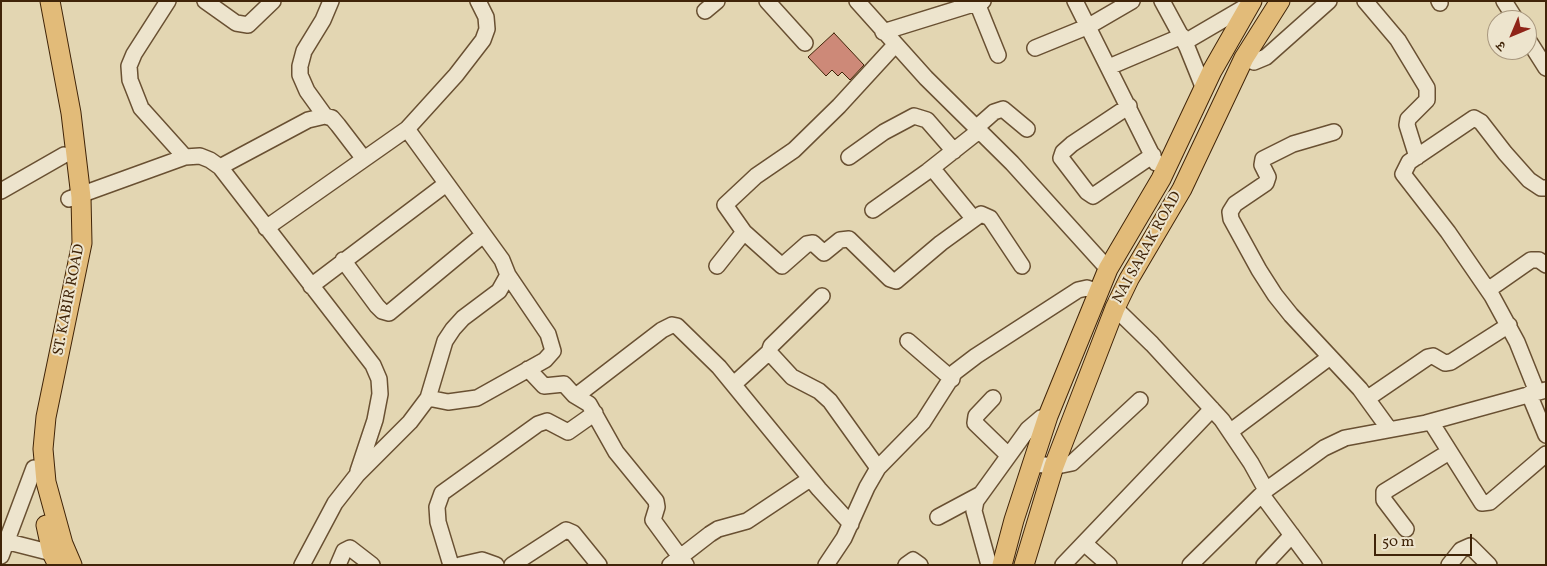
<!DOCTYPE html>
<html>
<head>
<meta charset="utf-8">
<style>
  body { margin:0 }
  #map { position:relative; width:1547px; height:566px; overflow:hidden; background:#e3d6b2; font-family:Vollkorn,"Noto Serif Devanagari",serif }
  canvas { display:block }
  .frame { position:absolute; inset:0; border:2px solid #402408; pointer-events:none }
  .north { position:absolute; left:1487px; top:10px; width:50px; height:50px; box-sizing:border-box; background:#ede4cd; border:1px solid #a8977e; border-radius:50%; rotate:225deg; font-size:14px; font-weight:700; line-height:20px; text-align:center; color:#402408 }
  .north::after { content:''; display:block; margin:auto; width:18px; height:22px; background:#8f2418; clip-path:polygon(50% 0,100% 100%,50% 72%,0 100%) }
  .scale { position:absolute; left:1374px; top:534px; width:98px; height:22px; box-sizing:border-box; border:2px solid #402408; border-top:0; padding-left:6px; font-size:15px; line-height:18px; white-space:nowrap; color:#402408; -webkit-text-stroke:4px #ede4cd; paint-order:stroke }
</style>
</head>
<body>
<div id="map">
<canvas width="1547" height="566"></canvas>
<div class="frame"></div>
<div class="north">उ</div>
<div class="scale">50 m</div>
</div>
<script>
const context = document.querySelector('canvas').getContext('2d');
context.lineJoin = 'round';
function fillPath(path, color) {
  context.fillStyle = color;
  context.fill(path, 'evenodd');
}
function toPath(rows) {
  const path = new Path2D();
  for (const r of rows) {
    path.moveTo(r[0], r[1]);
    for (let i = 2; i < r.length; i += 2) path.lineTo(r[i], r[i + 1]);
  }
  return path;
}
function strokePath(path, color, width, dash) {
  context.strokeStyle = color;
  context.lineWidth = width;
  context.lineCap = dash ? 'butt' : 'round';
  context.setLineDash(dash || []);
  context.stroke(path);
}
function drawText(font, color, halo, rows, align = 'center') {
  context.font = font + ' Vollkorn,serif';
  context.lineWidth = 4;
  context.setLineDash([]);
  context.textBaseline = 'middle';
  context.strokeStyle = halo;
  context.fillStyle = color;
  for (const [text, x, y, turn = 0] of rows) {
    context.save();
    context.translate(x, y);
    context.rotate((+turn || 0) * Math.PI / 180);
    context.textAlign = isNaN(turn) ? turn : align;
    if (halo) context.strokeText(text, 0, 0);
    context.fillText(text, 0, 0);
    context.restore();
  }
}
const building = toPath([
  [834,33,864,65,850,80,842,72,838,76,832,70,826,76,808,57,834,33]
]);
const minor = toPath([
  [168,1,134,54,129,66,130,80,141,108,185,157],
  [205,1,236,23,248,25,273,1],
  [767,1,805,43],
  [857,1,926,78,1012,163,1108,269],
  [1075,1,1156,163],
  [1162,1,1187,47,1204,89],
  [1365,1,1398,40,1427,88,1427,100,1408,119,1407,125,1417,157],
  [1439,1,1440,3],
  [1504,1,1516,20],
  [977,3,998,55],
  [705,11,717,1],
  [883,32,983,1],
  [1527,38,1546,68],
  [1185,42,1250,4],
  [895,45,839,106,794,150,756,176,725,205,744,232,782,266,807,244,813,243,824,253,840,240,849,239,890,279,896,281,941,243,981,214,990,218,1022,266],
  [1035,48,1089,26,1132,1],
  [1244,58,1254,62,1266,57,1329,1],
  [1109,67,1182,36],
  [1129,106,1072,144,1063,152,1061,158,1087,192,1093,196,1153,155],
  [325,116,307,91,300,75,300,66,304,51,323,20,331,1],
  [977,127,994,112,1003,109,1027,129],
  [1334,132,1293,144,1263,159,1262,165,1268,177,1266,183,1235,204,1230,212,1231,219,1259,270,1275,295,1291,315,1360,389,1389,429],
  [849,157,884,132,914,116,927,120,954,151],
  [220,167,308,120,325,116,332,118,338,125,364,159],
  [932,168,973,218],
  [1,191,64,155],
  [69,199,185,157,200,156,210,160,220,167,373,365,379,379,380,394,375,420,358,471],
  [873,210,928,171,980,130],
  [266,228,407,129],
  [343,260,377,306,382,311,389,313,483,235],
  [717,266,744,232],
  [311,286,446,184],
  [1488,290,1531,260,1539,260,1546,265],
  [822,296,771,346,769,352,792,377,819,391,830,401,878,468],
  [1115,308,1152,344,1222,420,1251,463,1266,490],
  [908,341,952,379],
  [528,369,544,386,564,384,574,395,589,404,616,452,656,501,657,507,653,520,686,565],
  [734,384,769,352],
  [1537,392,1517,342,1492,296,1448,232,1403,174,1409,162,1474,118,1481,122,1505,153,1529,180,1541,188,1546,188],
  [1529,394,1546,435],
  [576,396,662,330,672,325,677,326,719,367,819,489,851,524],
  [428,398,448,402,477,398,545,360,553,351,548,334,508,275],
  [993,398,976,416,975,423,1008,455],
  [1368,398,1428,357,1433,356,1445,363,1451,362,1509,325],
  [1431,422,1482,503,1490,502,1546,454],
  [1231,431,1330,357],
  [1032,464,1057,466,1072,463,1140,400],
  [1262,495,1314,565],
  [938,517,981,494],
  [1406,529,1384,500,1384,492,1449,452],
  [1,540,52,553],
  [1084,543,1109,565],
  [1,556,34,468],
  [302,565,335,503,357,475,410,422,428,398,445,341,453,329,463,318,499,291,508,275,502,260,407,129,456,75,483,40,487,29,486,17,478,1],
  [338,565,344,551,350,548,372,565],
  [451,565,438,522,437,507,442,493,538,424,547,421,568,432,595,413],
  [460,565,482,560,496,565],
  [512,565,566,530,573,533,599,565],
  [670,565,710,534,718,529,747,521,810,479],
  [826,565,844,538,867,487,878,468,923,422,955,372,976,356,1078,290,1087,288,1099,292],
  [906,565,913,560,920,565],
  [989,565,974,511,976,501,1028,429,1041,418,1048,416],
  [1063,565,1212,409],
  [1190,565,1266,490,1324,448,1345,438,1426,423,1546,390],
  [1264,565,1292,535],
  [1449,565,1461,550,1470,546,1489,565]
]);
const major = toPath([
  [50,1,71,113,81,197,82,243,46,417,43,449,46,482,63,544,72,565],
  [46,525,52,553,58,565],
  [1002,565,1014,520,1048,416,1108,269,1161,179,1212,71,1252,1],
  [1024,565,1054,466,1115,308,1129,279,1182,189,1244,58,1280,1]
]);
const streetNames = [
  ["NAI SARAK ROAD",1148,248,-61],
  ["ST. KABIR ROAD",70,300,-79]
];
fillPath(building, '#cd8978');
strokePath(building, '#402408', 1);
strokePath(minor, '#695032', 18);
strokePath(major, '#402408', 21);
strokePath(minor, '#ede4cd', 15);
strokePath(major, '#e2bb79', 19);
drawText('15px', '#402408', '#ede4cd', streetNames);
</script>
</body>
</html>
